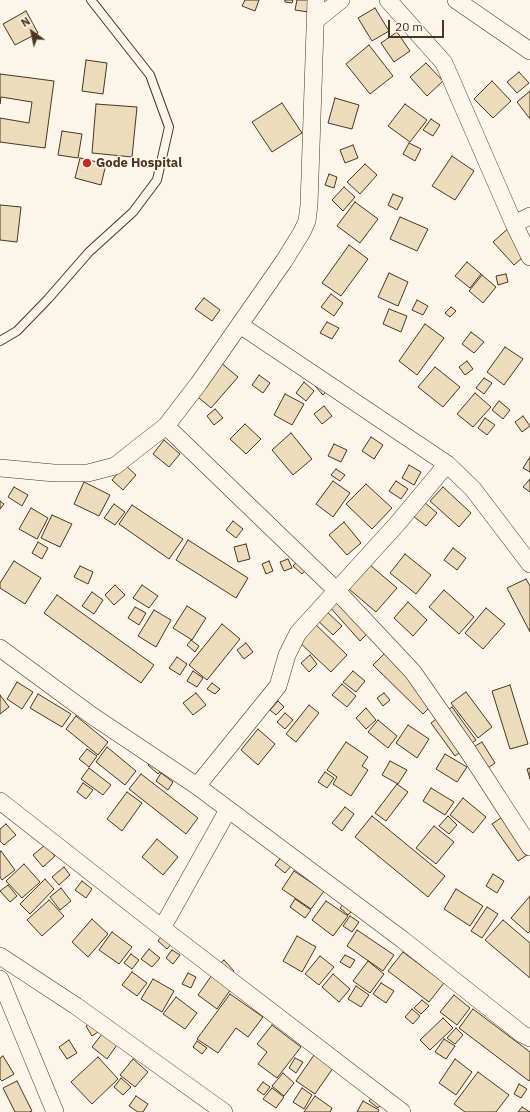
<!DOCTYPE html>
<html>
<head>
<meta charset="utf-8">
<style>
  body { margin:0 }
  #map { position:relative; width:530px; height:1112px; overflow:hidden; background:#fbf6e9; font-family:"IBM Plex Sans",sans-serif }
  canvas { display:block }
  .north { position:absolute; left:12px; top:12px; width:40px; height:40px; -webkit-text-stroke:3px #fbf6e9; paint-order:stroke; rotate:327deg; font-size:11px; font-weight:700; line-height:16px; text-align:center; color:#4a3520 }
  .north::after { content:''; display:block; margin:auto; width:14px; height:18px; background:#4a3520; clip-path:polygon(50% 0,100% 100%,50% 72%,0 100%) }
  .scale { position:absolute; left:388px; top:20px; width:56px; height:18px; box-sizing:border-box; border:2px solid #4a3520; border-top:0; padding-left:5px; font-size:12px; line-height:14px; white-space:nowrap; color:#4a3520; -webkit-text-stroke:3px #fbf6e9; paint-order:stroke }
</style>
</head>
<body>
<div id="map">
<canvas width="530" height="1112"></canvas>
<div class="north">N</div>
<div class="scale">20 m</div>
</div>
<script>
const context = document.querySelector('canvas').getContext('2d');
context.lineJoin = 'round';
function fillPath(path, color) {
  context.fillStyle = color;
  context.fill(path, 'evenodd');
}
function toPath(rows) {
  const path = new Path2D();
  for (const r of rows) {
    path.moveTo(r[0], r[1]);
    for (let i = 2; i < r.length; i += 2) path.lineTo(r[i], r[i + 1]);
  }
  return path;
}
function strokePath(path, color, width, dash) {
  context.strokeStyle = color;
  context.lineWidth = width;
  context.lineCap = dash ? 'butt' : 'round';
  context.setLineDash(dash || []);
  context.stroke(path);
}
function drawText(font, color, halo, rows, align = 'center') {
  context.font = font + ' "IBM Plex Sans",sans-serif';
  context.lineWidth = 3;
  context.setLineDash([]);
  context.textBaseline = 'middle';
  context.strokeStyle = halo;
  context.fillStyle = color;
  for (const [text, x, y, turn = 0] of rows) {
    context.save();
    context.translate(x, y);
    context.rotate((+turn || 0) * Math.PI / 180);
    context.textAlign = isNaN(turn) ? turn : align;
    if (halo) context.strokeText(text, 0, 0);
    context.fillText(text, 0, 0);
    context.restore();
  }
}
const building = toPath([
  [245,0,259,0,255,11,242,6,245,0],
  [285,0,293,0,292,3,285,2,285,0],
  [297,0,310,0,308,12,295,10,297,0],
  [375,8,389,31,372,41,358,18,375,8],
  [26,11,38,33,15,45,3,24,26,11],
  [397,32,410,51,394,62,381,43,397,32],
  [369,45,393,76,370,94,346,64,369,45],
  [86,60,107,63,103,94,82,91,86,60],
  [426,63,443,81,427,96,410,77,426,63],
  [519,72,529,83,517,93,507,82,519,72],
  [0,74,54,81,45,148,0,142,0,118,29,123,32,102,1,97,0,104,0,74],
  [492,81,511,101,493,118,474,99,492,81],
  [530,91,530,119,517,102,530,91],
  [335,98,359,105,352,129,328,123,335,98],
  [282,103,302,133,272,152,252,122,282,103],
  [96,104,137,107,132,157,92,153,96,104],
  [405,104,427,120,410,142,388,126,405,104],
  [431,119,440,125,433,136,423,130,431,119],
  [62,131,82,134,78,158,58,155,62,131],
  [409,143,421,149,415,161,403,154,409,143],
  [353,145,358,158,345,163,340,150,353,145],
  [452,156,474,171,455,200,432,186,452,156],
  [80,158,106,164,101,185,75,178,80,158],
  [365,164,377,175,360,194,347,182,365,164],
  [329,174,337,177,334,188,325,185,329,174],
  [344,187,355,197,343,211,332,200,344,187],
  [393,194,403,198,397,210,388,205,393,194],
  [355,202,378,219,360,243,337,226,355,202],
  [0,205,21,207,17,242,0,240,0,205],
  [400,217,428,229,417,251,390,239,400,217],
  [511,226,530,251,514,265,493,242,511,226],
  [349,245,368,259,341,296,322,283,349,245],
  [467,262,481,274,470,288,455,276,467,262],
  [389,273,408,282,398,306,378,297,389,273],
  [506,274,508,282,498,285,496,276,506,274],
  [482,275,496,287,483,303,469,291,482,275],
  [331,294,343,303,334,316,321,307,331,294],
  [204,298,220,310,212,321,195,309,204,298],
  [417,300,428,306,423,315,412,310,417,300],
  [451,307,456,311,450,317,445,313,451,307],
  [389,309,407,316,401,332,383,324,389,309],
  [327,322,339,328,332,339,320,333,327,322],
  [425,324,444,338,417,375,399,361,425,324],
  [471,332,484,342,474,353,462,344,471,332],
  [505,347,523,359,504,385,487,372,505,347],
  [467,361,473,369,465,375,459,367,467,361],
  [220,362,238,377,211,408,193,393,220,362],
  [435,367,460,387,443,407,418,387,435,367],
  [259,375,270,383,263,393,252,385,259,375],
  [484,378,492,383,484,394,476,388,484,378],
  [321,381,329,389,323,395,315,386,321,381],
  [304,382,314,391,306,401,296,393,304,382],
  [475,393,491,407,473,427,457,414,475,393],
  [285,394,304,404,292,425,274,415,285,394],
  [499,401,510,410,503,419,492,410,499,401],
  [324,406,332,416,322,424,314,414,324,406],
  [215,409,223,418,214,425,207,416,215,409],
  [523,416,530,426,522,432,515,422,523,416],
  [485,418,495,425,487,435,478,428,485,418],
  [245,424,261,439,246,454,230,439,245,424],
  [291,433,312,459,293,475,272,450,291,433],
  [371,437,383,445,374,459,362,451,371,437],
  [164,440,180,454,169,467,153,454,164,440],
  [334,444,347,450,341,462,328,456,334,444],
  [530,457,530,472,523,468,530,457],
  [125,465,136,475,123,490,112,480,125,465],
  [409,465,421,472,414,485,402,478,409,465],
  [336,469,345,475,340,481,331,475,336,469],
  [530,479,530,492,523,487,530,479],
  [333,481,350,493,333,517,316,504,333,481],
  [396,481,408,489,401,499,389,491,396,481],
  [84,482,110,495,99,516,74,504,84,482],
  [366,484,392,508,372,529,346,504,366,484],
  [14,487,28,495,22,506,8,497,14,487],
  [443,487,471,513,459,527,430,501,443,487],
  [0,501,4,504,0,509,0,501],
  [424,502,437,513,426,526,413,516,424,502],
  [114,504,125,512,115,525,104,518,114,504],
  [132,505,183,539,169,559,119,524,132,505],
  [31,508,48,518,37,539,19,529,31,508],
  [52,515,72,524,60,547,41,538,52,515],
  [233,521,243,529,236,538,226,530,233,521],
  [344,522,361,543,347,555,329,535,344,522],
  [188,540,248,578,236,598,176,560,188,540],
  [38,542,48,548,42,559,32,553,38,542],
  [246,544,250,559,238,562,234,547,246,544],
  [453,548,466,558,457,570,444,560,453,548],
  [304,554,313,563,302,574,293,566,304,554],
  [405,554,431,575,416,594,390,573,405,554],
  [288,559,292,568,284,571,280,562,288,559],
  [14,561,41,578,25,604,0,588,0,583,14,561],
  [269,561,273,571,266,574,262,564,269,561],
  [370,565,397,588,376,612,349,589,370,565],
  [80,566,93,572,88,584,74,577,80,566],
  [526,579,530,586,530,632,507,588,526,579],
  [115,585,125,595,114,605,105,595,115,585],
  [142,585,158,596,149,608,133,598,142,585],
  [345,589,377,624,360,641,328,605,345,589],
  [444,590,474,617,459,634,429,607,444,590],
  [92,592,103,600,94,614,82,606,92,592],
  [57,595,154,665,141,683,44,613,57,595],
  [408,602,427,620,413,636,394,618,408,602],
  [187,606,206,618,192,640,173,628,187,606],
  [135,607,146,613,139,625,128,618,135,607],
  [486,608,505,624,483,649,465,633,486,608],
  [324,609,342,626,333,635,315,618,324,609],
  [154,610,171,620,156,647,138,636,154,610],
  [312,621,347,655,331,672,296,639,312,621],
  [222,624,240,639,207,680,189,665,222,624],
  [191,640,199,646,195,652,187,645,191,640],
  [246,643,253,652,244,659,237,650,246,643],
  [388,650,438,699,423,714,373,665,388,650],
  [310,655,317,664,309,672,301,663,310,655],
  [177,657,187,664,180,675,169,668,177,657],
  [193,671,203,678,197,687,187,681,193,671],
  [353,671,365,681,356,692,343,682,353,671],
  [17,682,33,692,22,709,7,699,17,682],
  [212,683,220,689,215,694,207,689,212,683],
  [342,684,356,696,347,707,332,695,342,684],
  [510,685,528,744,510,749,492,691,510,685],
  [466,692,492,727,478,738,451,703,466,692],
  [196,693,206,705,193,715,183,703,196,693],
  [384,693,390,700,383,706,377,698,384,693],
  [38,694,71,714,62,727,30,708,38,694],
  [0,695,9,707,0,714,0,695],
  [278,701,284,707,276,715,270,710,278,701],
  [309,705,319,713,296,742,286,734,309,705],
  [452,707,476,740,455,756,431,723,452,707],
  [366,708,376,720,366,729,356,718,366,708],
  [285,713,293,720,285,729,277,722,285,713],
  [76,716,108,742,98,755,66,729,76,716],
  [378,720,397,736,388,748,368,732,378,720],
  [408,725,429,739,417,758,396,743,408,725],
  [258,729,275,744,258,765,241,750,258,729],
  [346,742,368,757,362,766,368,770,351,796,333,784,337,777,327,770,346,742],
  [482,742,495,763,484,771,470,749,482,742],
  [107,747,136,771,125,785,96,762,107,747],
  [87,749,97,756,89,767,79,759,87,749],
  [445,754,467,767,457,782,436,769,445,754],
  [156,756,167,765,158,774,148,765,156,756],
  [390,761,407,770,398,784,382,775,390,761],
  [89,768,111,785,103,795,81,779,89,768],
  [530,768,530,779,527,769,530,768],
  [325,772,334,778,327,788,318,782,325,772],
  [161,773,173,782,168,790,156,781,161,773],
  [141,774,198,818,186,834,129,789,141,774],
  [83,783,93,790,86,799,77,792,83,783],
  [397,784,408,792,386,821,375,813,397,784],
  [431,788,454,802,445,815,423,801,431,788],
  [127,792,142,803,122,831,107,819,127,792],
  [463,798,486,817,473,833,450,815,463,798],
  [345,807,354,814,342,831,332,823,345,807],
  [505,815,530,853,518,861,492,824,505,815],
  [372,816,445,876,428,897,355,837,372,816],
  [448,816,457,825,449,834,439,826,448,816],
  [6,824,16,835,4,845,0,841,0,829,6,824],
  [434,826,454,842,436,864,416,848,434,826],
  [157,839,178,857,163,875,142,857,157,839],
  [45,845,55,856,43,867,33,855,45,845],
  [1,851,15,870,2,880,0,877,0,852,1,851],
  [282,856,292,865,285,873,275,865,282,856],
  [24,864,40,882,22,898,6,881,24,864],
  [64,867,70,875,59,885,52,877,64,867],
  [294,871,324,891,311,909,282,889,294,871],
  [493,874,504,881,497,893,486,886,493,874],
  [45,879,54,889,30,914,20,904,45,879],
  [82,881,92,889,86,898,75,890,82,881],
  [8,885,17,896,10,902,0,891,8,885],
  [61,888,71,901,60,910,50,897,61,888],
  [456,889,483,906,470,926,444,909,456,889],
  [530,896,530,931,528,933,511,918,530,896],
  [295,899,311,910,305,918,290,907,295,899],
  [49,900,64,916,42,936,27,920,49,900],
  [347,900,355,908,348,915,340,908,347,900],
  [326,901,348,916,333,936,312,920,326,901],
  [487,907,498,914,482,938,471,931,487,907],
  [350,916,359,922,352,932,343,926,350,916],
  [92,919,108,934,88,957,72,942,92,919],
  [503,920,530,943,530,978,485,940,503,920],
  [357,930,394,955,383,971,347,946,357,930],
  [112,932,132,947,119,964,99,950,112,932],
  [164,933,174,941,167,949,158,941,164,933],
  [297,936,316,947,302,972,283,961,297,936],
  [149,949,160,958,152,967,141,959,149,949],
  [172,950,180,955,173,964,166,958,172,950],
  [403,952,444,983,429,1002,388,971,403,952],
  [131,954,139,960,132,969,124,963,131,954],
  [345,955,355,960,350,968,340,962,345,955],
  [320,956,334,967,319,985,305,974,320,956],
  [224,960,234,971,224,979,214,969,224,960],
  [368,961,384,974,370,993,353,981,368,961],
  [132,972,147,983,137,996,122,985,132,972],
  [188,973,196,977,191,988,182,984,188,973],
  [333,974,350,989,339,1002,322,987,333,974],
  [212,975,231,989,217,1009,198,995,212,975],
  [153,979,174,991,162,1012,141,999,153,979],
  [381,983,394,991,386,1003,373,994,381,983],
  [356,986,369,995,361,1007,348,999,356,986],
  [230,994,263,1017,248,1037,236,1028,218,1053,197,1039,230,994],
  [454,995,470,1008,457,1025,440,1012,454,995],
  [176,997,197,1013,185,1029,163,1014,176,997],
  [422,1000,429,1006,421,1014,414,1008,422,1000],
  [412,1009,420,1016,413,1024,405,1017,412,1009],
  [473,1009,530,1052,530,1079,529,1081,459,1028,473,1009],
  [443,1018,453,1028,430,1050,420,1040,443,1018],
  [94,1020,101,1030,92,1036,86,1026,94,1020],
  [272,1025,301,1047,277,1078,258,1064,267,1052,257,1044,272,1025],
  [456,1028,463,1035,455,1044,447,1038,456,1028],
  [102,1034,117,1045,107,1059,92,1047,102,1034],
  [444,1039,455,1046,446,1059,435,1052,444,1039],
  [69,1040,77,1053,67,1059,59,1047,69,1040],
  [197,1041,207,1048,202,1054,193,1047,197,1041],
  [321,1045,340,1058,315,1094,296,1081,321,1045],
  [3,1056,14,1074,2,1081,0,1079,0,1058,3,1056],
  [98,1057,118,1079,92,1104,71,1082,98,1057],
  [295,1058,303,1062,296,1073,289,1068,295,1058],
  [133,1059,148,1072,135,1087,120,1075,133,1059],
  [455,1059,472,1072,456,1095,439,1083,455,1059],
  [478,1072,509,1095,496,1112,465,1112,454,1104,478,1072],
  [283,1073,294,1083,284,1096,272,1086,283,1073],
  [121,1078,131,1087,123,1095,114,1087,121,1078],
  [17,1081,32,1111,29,1112,15,1112,3,1088,17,1081],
  [263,1082,270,1087,264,1095,257,1090,263,1082],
  [519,1084,527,1089,521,1098,514,1094,519,1084],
  [272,1088,284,1097,276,1108,263,1099,272,1088],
  [302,1088,312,1095,304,1109,293,1102,302,1088],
  [378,1090,387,1097,378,1108,369,1101,378,1090],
  [136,1096,148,1104,143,1112,138,1112,129,1106,136,1096],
  [315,1096,332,1108,330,1112,304,1112,315,1096],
  [363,1101,379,1110,378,1112,357,1112,363,1101],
  [522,1107,530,1112,518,1112,522,1107]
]);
const service = toPath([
  [0,341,17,331,48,299,89,252,133,212,157,180,169,127,150,75,91,0]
]);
const minor = toPath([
  [388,0,444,63,514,224,530,257],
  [456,0,530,51],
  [316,20,341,0],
  [514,224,530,216],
  [240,325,447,464,473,489,530,564],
  [166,426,337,591,413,672,468,751,530,847],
  [0,468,54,473,88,473,115,466,139,447,166,426,199,383,284,261,302,232,307,221,309,205,316,0],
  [0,648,91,715,197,786,403,940,522,1034,530,1038],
  [197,786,278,686,287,655,298,633,397,524,447,464],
  [0,801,162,928,402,1112],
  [162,928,228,810],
  [0,956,76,1006,224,1112],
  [0,979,55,1112]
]);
const markers = [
  [87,163,5,"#c62828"]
];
const poiNames = [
  ["Gode Hospital",96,163]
];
fillPath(building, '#ecdcbc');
strokePath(building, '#4a3520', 1);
strokePath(service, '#4a3520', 10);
strokePath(minor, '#4a3520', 18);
strokePath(service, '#fbf6e9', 8);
strokePath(minor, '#fbf6e9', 17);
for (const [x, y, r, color] of markers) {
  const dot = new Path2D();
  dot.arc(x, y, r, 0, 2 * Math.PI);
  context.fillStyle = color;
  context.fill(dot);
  strokePath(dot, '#fbf6e9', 1.5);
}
drawText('bold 13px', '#4a3520', '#fbf6e9', poiNames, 'left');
</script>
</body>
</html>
